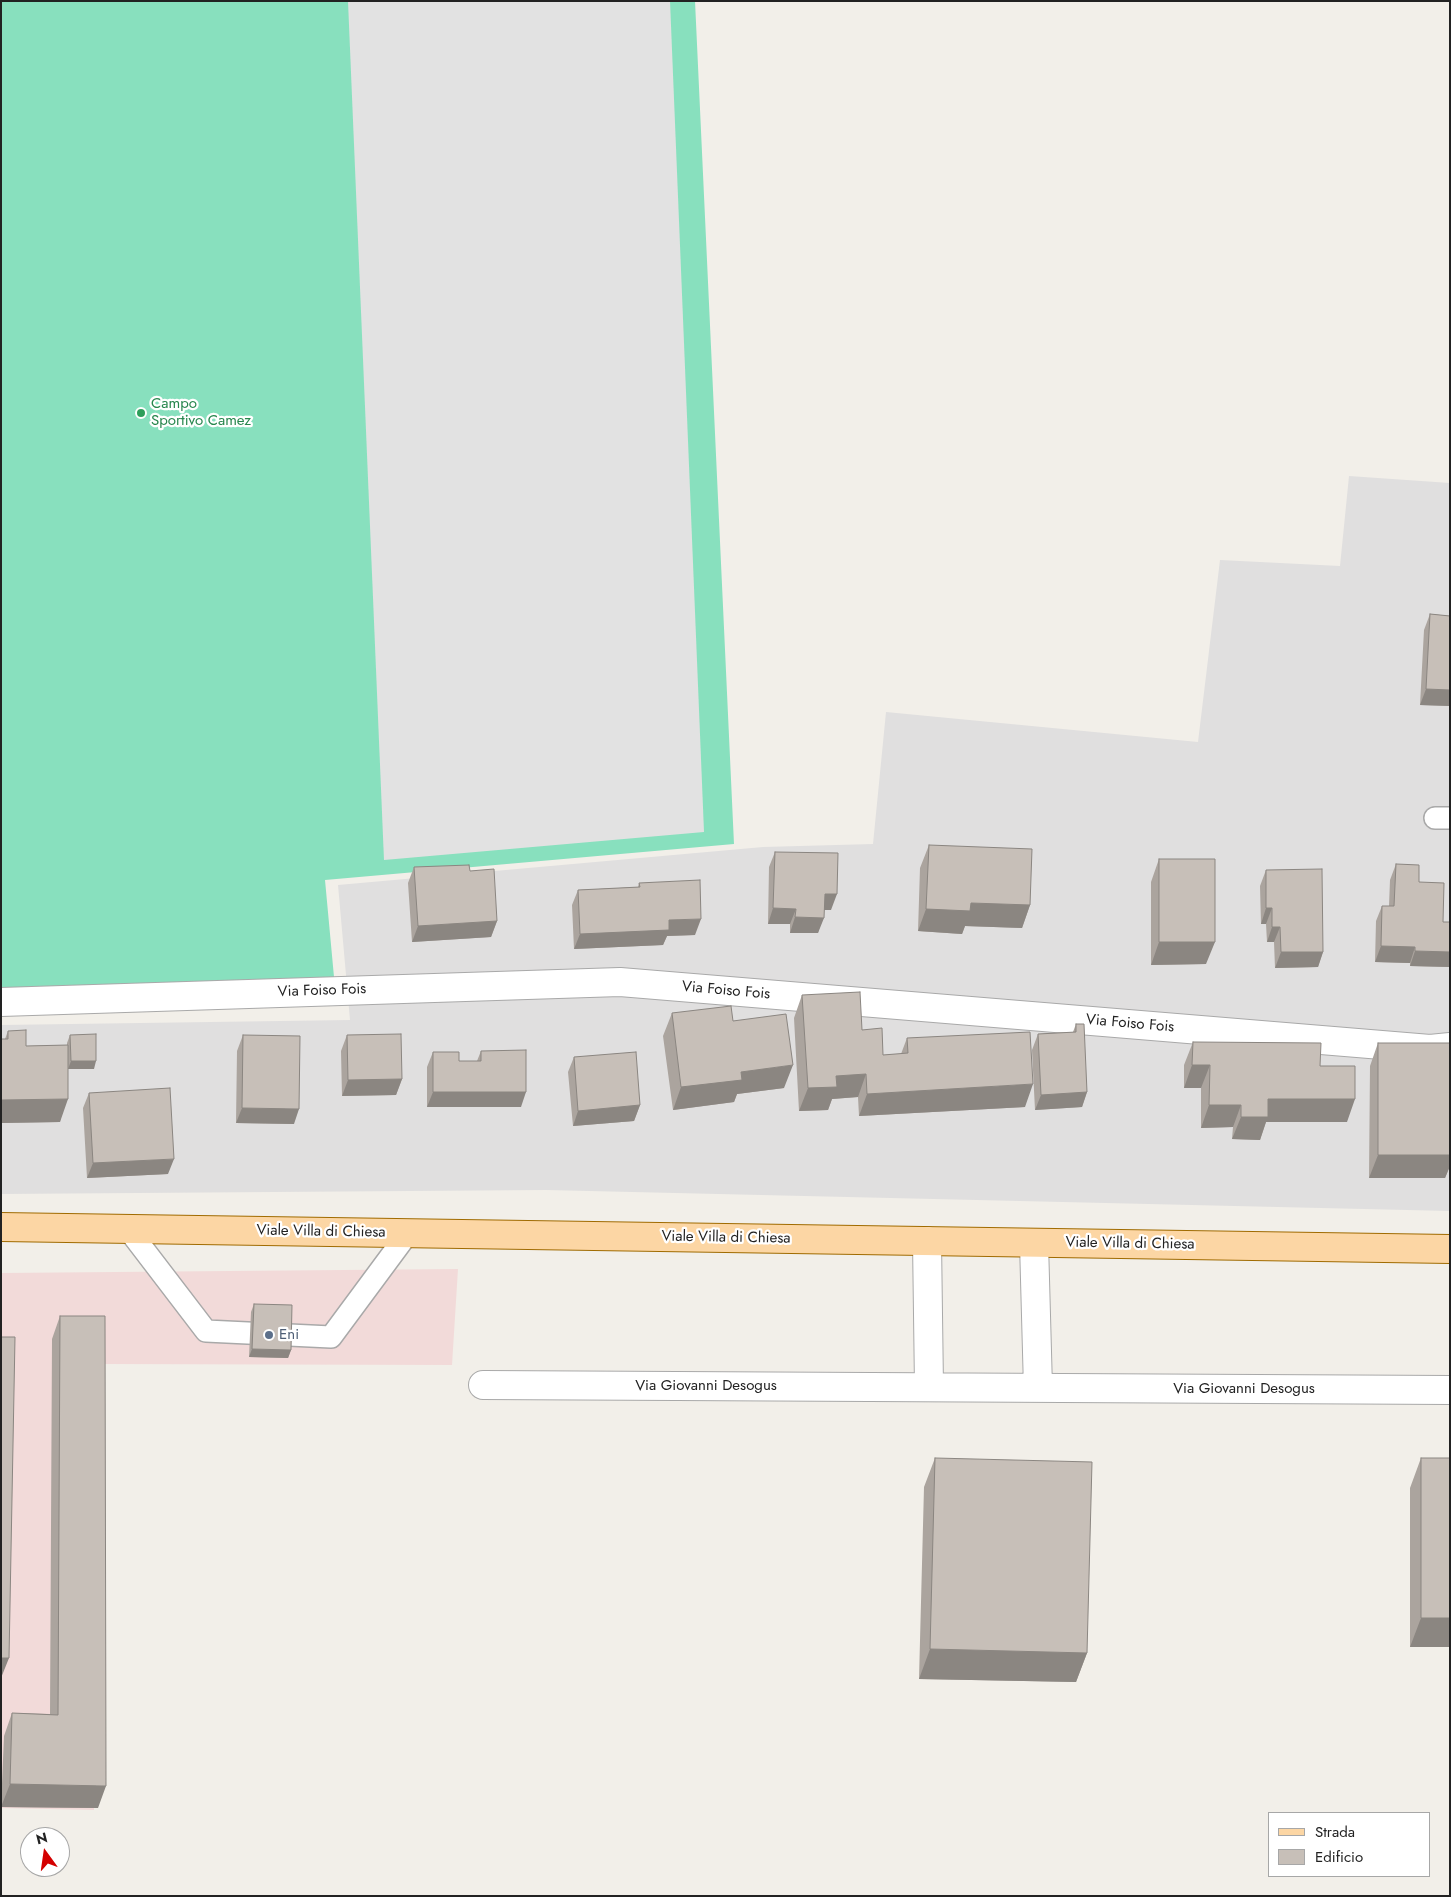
<!DOCTYPE html>
<html>
<head>
<meta charset="utf-8">
<style>
  body { margin:0 }
  #map { position:relative; width:1451px; height:1897px; overflow:hidden; background:#f2efe9; font-family:Jost,sans-serif }
  canvas { display:block }
  .frame { position:absolute; inset:0; border:2px solid #222; pointer-events:none }
  .legend { position:absolute; left:1268px; top:1812px; width:162px; height:65px; box-sizing:border-box; background:#fff; border:1px solid #a7a7a7; margin:0; padding:6px 9px; list-style:none; font-size:15px; color:#222 }
  .legend li { display:flex; align-items:center; gap:10px; height:25px }
  .legend b { width:25px; border:1px solid #a7a7a7 }
  .north { position:absolute; left:20px; top:1827px; width:50px; height:50px; box-sizing:border-box; background:#fff; border:1px solid #a7a7a7; border-radius:50%; rotate:346deg; font-size:14px; font-weight:700; line-height:20px; text-align:center; color:#222 }
  .north::after { content:''; display:block; margin:auto; width:18px; height:22px; background:#d40000; clip-path:polygon(50% 0,100% 100%,50% 72%,0 100%) }
</style>
</head>
<body>
<div id="map">
<canvas width="1451" height="1897"></canvas>
<div class="frame"></div>
<ul class="legend">
<li><b style="height:6px;background:#fcd6a4"></b>Strada</li>
<li><b style="height:14px;background:#c7bfb8"></b>Edificio</li>
</ul>
<div class="north">N</div>
</div>
<script>
const context = document.querySelector('canvas').getContext('2d');
context.lineJoin = 'round';
function fillPath(path, color) {
  context.fillStyle = color;
  context.fill(path, 'evenodd');
}
function toPath(rows) {
  const path = new Path2D();
  for (const r of rows) {
    path.moveTo(r[0], r[1]);
    for (let i = 2; i < r.length; i += 2) path.lineTo(r[i], r[i + 1]);
  }
  return path;
}
function strokePath(path, color, width, dash) {
  context.strokeStyle = color;
  context.lineWidth = width;
  context.lineCap = dash ? 'butt' : 'round';
  context.setLineDash(dash || []);
  context.stroke(path);
}
function drawText(font, color, halo, rows, align = 'center') {
  context.font = font + ' Jost,sans-serif';
  context.lineWidth = 4.5;
  context.setLineDash([]);
  context.textBaseline = 'middle';
  context.strokeStyle = halo;
  context.fillStyle = color;
  for (const [text, x, y, turn = 0] of rows) {
    context.save();
    context.translate(x, y);
    context.rotate((+turn || 0) * Math.PI / 180);
    context.textAlign = isNaN(turn) ? turn : align;
    if (halo) context.strokeText(text, 0, 0);
    context.fillText(text, 0, 0);
    context.restore();
  }
}
const residential = toPath([
  [1349,476,1450,483,1450,1211,546,1190,1,1194,1,1025,350,1020,338,885,763,847,873,844,886,712,1198,742,1220,560,1340,566]
]);
const commercial = toPath([
  [458,1269,452,1365,99,1364,94,1810,1,1808,1,1273]
]);
const pitch = toPath([
  [1,1,695,1,734,844,325,880,334,977,1,993]
]);
const parking = toPath([
  [348,1,670,1,704,832,384,860]
]);
const lane = toPath([
  [1435,818,1450,818],
  [128,1229,206,1331,331,1337,408,1233]
]);
const street = toPath([
  [1,1002,620,982,1430,1049,1450,1047],
  [927,1241,929,1387],
  [1034,1243,1038,1388],
  [483,1385,1450,1390]
]);
const primary = toPath([
  [1,1227,1450,1249]
]);
const wall = toPath([
  [1430,614,1450,616,1450,706,1420,705,1424,630],
  [929,845,1030,905,1022,928,965,926,962,934,918,931,920,868],
  [775,852,831,910,824,910,818,933,790,933,790,924,768,924,769,867],
  [1159,859,1206,964,1151,965,1151,882],
  [1396,864,1419,882,1443,922,1450,922,1450,967,1410,966,1410,963,1375,962,1376,921,1382,906,1389,906,1390,880],
  [414,867,470,871,497,921,491,937,412,942,408,883],
  [1266,870,1323,952,1318,967,1275,968,1274,942,1267,942,1266,924,1261,924,1260,886],
  [639,883,695,935,667,936,663,945,574,949,572,905,578,890,638,887],
  [802,995,862,1030,883,1055,901,1054,907,1038,1025,1107,859,1116,858,1097,832,1099,828,1110,799,1111,794,1018],
  [672,1013,733,1021,784,1088,737,1094,734,1102,673,1110,663,1036],
  [1076,1024,1087,1092,1082,1107,1035,1110,1032,1050,1038,1034,1073,1032],
  [8,1031,26,1046,67,1045,67,1043,70,1035,94,1069,68,1069,60,1122,1,1123,1,1039,5,1039],
  [243,1035,294,1124,236,1123,237,1051],
  [347,1035,402,1079,396,1095,342,1096,341,1051],
  [1193,1042,1347,1122,1266,1122,1260,1140,1232,1139,1233,1127,1201,1128,1201,1088,1184,1088,1184,1065],
  [1378,1043,1450,1043,1450,1166,1445,1178,1369,1178,1370,1066],
  [481,1051,521,1107,427,1107,427,1067,433,1052,459,1061,477,1061],
  [574,1057,640,1105,634,1121,573,1126,568,1072],
  [89,1093,168,1174,87,1178,83,1108],
  [254,1304,291,1350,288,1358,249,1357,251,1312],
  [60,1316,98,1808,1,1807,4,1736,12,1713,50,1714,52,1339],
  [935,1458,1087,1653,1076,1682,919,1679,924,1487],
  [1421,1458,1450,1458,1450,1647,1410,1647,1410,1488]
]);
const shadedWall = toPath([
  [1426,689,1450,690,1450,706,1420,705],
  [825,894,837,894,831,910,819,910],
  [971,903,1030,905,1022,928,965,926,962,934,918,931,926,909],
  [773,908,796,909,790,924,768,924],
  [1266,908,1272,908,1266,924,1261,924],
  [795,917,824,918,818,933,790,933],
  [701,919,695,935,667,936,663,945,574,949,580,934,669,920],
  [497,921,491,937,412,942,418,926],
  [1272,927,1280,927,1274,942,1267,942],
  [1159,942,1215,942,1206,964,1151,965],
  [1381,946,1415,947,1410,963,1375,962],
  [1415,951,1450,952,1450,967,1410,966],
  [1281,952,1323,952,1318,967,1275,968],
  [71,1061,96,1061,94,1069,68,1069],
  [793,1065,784,1088,737,1094,734,1102,673,1110,681,1087,741,1072],
  [1192,1065,1210,1065,1201,1088,1184,1088],
  [866,1074,858,1097,832,1099,828,1110,799,1111,808,1088,836,1076],
  [402,1079,396,1095,342,1096,348,1080],
  [1033,1084,1025,1107,859,1116,867,1094],
  [433,1092,526,1092,521,1107,427,1107],
  [1087,1092,1082,1107,1035,1110,1041,1095],
  [68,1099,60,1122,1,1123,1,1100],
  [1268,1099,1355,1099,1347,1122,1266,1122,1260,1140,1232,1139,1241,1117],
  [640,1105,634,1121,573,1126,578,1111],
  [1209,1105,1241,1105,1233,1127,1201,1128],
  [242,1108,299,1109,294,1124,236,1123],
  [1378,1155,1450,1155,1450,1166,1445,1178,1369,1178],
  [174,1159,168,1174,87,1178,93,1163],
  [252,1349,291,1350,288,1358,249,1357],
  [1421,1618,1450,1618,1450,1647,1410,1647],
  [930,1649,1087,1653,1076,1682,919,1679],
  [1,1658,9,1658,1,1678],
  [10,1784,106,1786,98,1808,1,1807]
]);
const building = toPath([
  [1430,614,1450,616,1450,690,1426,689,1430,614],
  [929,845,1032,849,1030,905,971,903,970,911,926,909,929,845],
  [775,852,838,853,837,894,825,894,824,918,795,917,796,909,773,908,775,852],
  [1159,859,1215,859,1215,942,1159,942,1159,859],
  [1396,864,1419,865,1419,882,1444,883,1443,922,1450,922,1450,952,1415,951,1415,947,1381,946,1382,906,1394,906,1396,864],
  [469,865,470,871,494,869,497,921,418,926,414,867,469,865],
  [1322,869,1323,952,1281,952,1280,927,1272,927,1272,908,1266,908,1266,870,1322,869],
  [700,880,701,919,669,920,669,930,580,934,578,890,640,887,639,883,700,880],
  [860,992,862,1030,882,1028,883,1055,908,1053,907,1038,1030,1032,1033,1084,867,1094,866,1074,836,1076,837,1087,808,1088,802,995,860,992],
  [731,1006,733,1021,786,1014,793,1065,741,1072,742,1080,681,1087,672,1013,731,1006],
  [1076,1024,1084,1024,1087,1092,1041,1095,1038,1034,1076,1032,1076,1024],
  [26,1030,26,1046,68,1045,68,1099,1,1100,1,1039,8,1039,8,1031,26,1030],
  [96,1034,96,1061,71,1061,70,1035,96,1034],
  [401,1034,402,1079,348,1080,347,1035,401,1034],
  [243,1035,300,1036,299,1109,242,1108,243,1035],
  [1193,1042,1321,1043,1320,1066,1355,1066,1355,1099,1268,1099,1268,1117,1241,1117,1241,1105,1209,1105,1210,1065,1192,1065,1193,1042],
  [1378,1043,1450,1043,1450,1155,1378,1155,1378,1043],
  [526,1050,526,1092,433,1092,433,1052,459,1052,459,1061,481,1061,481,1051,526,1050],
  [636,1052,640,1105,578,1111,574,1057,636,1052],
  [170,1088,174,1159,93,1163,89,1093,170,1088],
  [254,1304,292,1305,291,1350,252,1349,254,1304],
  [60,1316,105,1316,106,1786,10,1784,12,1713,58,1715,60,1316],
  [1,1337,15,1337,9,1658,1,1658,1,1337],
  [935,1458,1092,1462,1087,1653,930,1649,935,1458],
  [1421,1458,1450,1458,1450,1618,1421,1618,1421,1458]
]);
const markers = [
  [141,413,5,"#2e9e5b"],
  [269,1335,5,"#5c6f8a"]
];
const leisureNames = [
  ["Campo",151,404],
  ["Sportivo Camez",151,421]
];
const streetNames = [
  ["Via Foiso Fois",322,991,-2],
  ["Via Foiso Fois",726,991,5],
  ["Via Foiso Fois",1130,1024,5],
  ["Viale Villa di Chiesa",321,1232,1],
  ["Viale Villa di Chiesa",726,1238,1],
  ["Viale Villa di Chiesa",1130,1244,1],
  ["Via Giovanni Desogus",706,1386],
  ["Via Giovanni Desogus",1244,1389]
];
const serviceNames = [
  ["Eni",279,1335]
];
fillPath(residential, '#e0dfdf');
fillPath(commercial, '#f2dad9');
fillPath(pitch, '#88e0be');
fillPath(parking, '#e2e2e2');
strokePath(lane, '#a9a9a9', 24);
strokePath(street, '#a9a9a9', 30);
strokePath(primary, '#a06b00', 30);
strokePath(lane, '#fff', 21);
strokePath(street, '#fff', 28);
strokePath(primary, '#fcd6a4', 28);
fillPath(wall, '#aba49e');
fillPath(shadedWall, '#8b8681');
fillPath(building, '#c7bfb8');
strokePath(building, '#8b8681', 1);
for (const [x, y, r, color] of markers) {
  const dot = new Path2D();
  dot.arc(x, y, r, 0, 2 * Math.PI);
  context.fillStyle = color;
  context.fill(dot);
  strokePath(dot, '#fff', 2);
}
drawText('15px', '#27864d', '#fff', leisureNames, 'left');
drawText('15px', '#222', '#fff', streetNames);
drawText('15px', '#4e5e75', '#fff', serviceNames, 'left');
</script>
</body>
</html>
